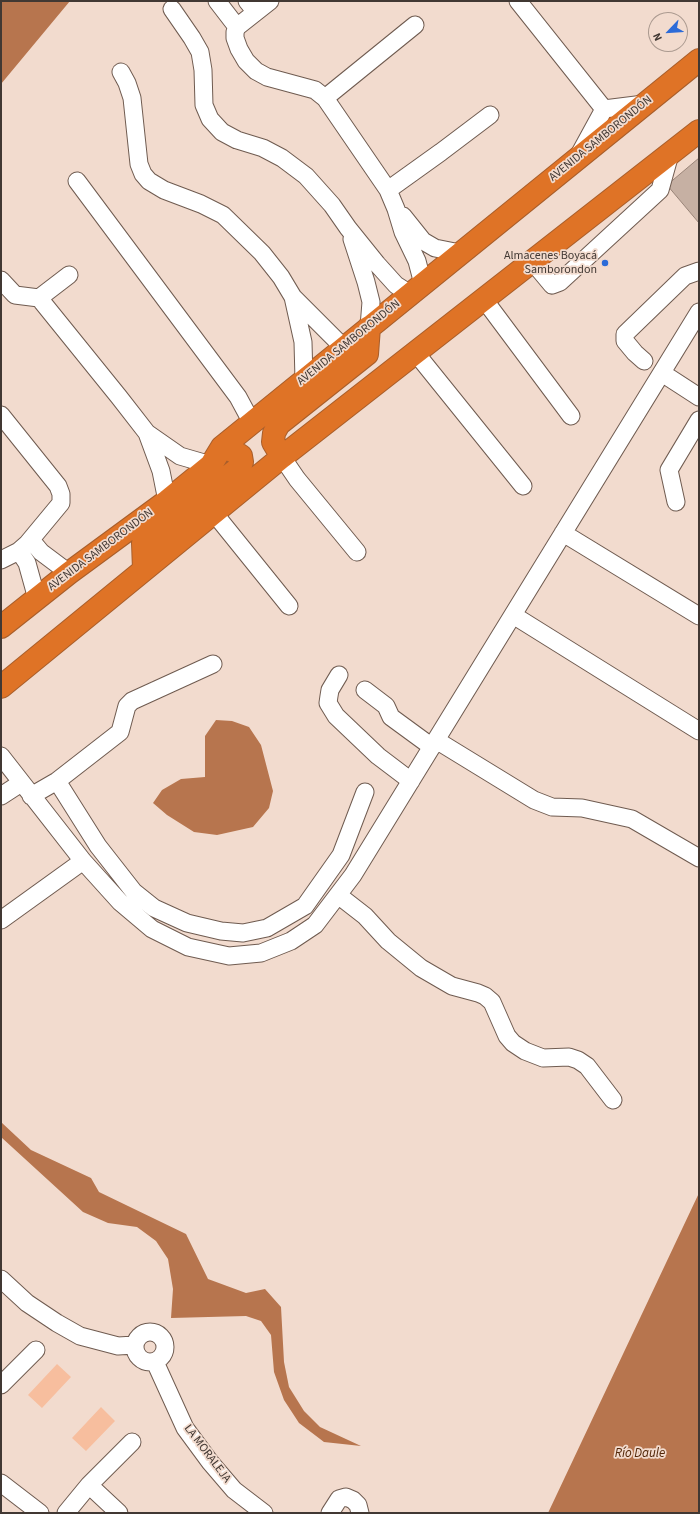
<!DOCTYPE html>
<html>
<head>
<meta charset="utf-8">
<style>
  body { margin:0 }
  #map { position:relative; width:700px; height:1514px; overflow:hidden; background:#f2dbce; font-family:"Source Sans 3",sans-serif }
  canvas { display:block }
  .frame { position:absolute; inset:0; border:2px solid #413833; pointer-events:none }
  .north { position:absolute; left:648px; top:12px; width:40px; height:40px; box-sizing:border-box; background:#f2dbce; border:1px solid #ab9a90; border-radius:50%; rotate:245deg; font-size:11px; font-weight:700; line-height:16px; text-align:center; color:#413833 }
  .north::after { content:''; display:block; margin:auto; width:14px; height:18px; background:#2c6bd8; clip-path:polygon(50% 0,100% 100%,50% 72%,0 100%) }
</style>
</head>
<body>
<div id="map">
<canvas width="700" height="1514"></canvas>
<div class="frame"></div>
<div class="north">N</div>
</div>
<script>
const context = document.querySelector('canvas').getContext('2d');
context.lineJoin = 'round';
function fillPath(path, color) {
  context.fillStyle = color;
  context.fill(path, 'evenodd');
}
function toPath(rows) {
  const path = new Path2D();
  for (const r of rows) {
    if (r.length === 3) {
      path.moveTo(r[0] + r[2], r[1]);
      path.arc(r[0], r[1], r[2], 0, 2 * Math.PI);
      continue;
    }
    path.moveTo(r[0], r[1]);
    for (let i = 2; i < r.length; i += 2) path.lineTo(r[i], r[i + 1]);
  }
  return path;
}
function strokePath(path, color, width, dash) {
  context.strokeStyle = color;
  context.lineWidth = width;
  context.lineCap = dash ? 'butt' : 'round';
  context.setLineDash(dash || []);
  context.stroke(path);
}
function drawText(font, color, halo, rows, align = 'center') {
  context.font = font + ' "Source Sans 3",sans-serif';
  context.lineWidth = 3.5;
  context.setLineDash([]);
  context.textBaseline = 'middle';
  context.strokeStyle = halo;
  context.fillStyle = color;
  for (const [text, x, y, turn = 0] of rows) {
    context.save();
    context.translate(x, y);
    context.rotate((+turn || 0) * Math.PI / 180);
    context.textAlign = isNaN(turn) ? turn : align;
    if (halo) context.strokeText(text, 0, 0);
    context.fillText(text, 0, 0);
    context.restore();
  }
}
const green = toPath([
  [57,1364,71,1377,42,1408,28,1395],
  [101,1407,115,1421,86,1451,72,1438]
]);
const water = toPath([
  [1,1,70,1,1,84],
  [216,720,232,721,249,727,261,745,273,791,269,808,253,827,217,835,194,832,167,815,153,803,162,790,181,779,205,777,205,736],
  [1,1122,31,1150,91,1178,99,1192,186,1234,208,1279,246,1293,265,1289,281,1307,284,1362,289,1387,304,1411,320,1427,361,1446,324,1442,299,1423,284,1400,274,1372,271,1335,261,1321,246,1316,171,1318,173,1289,168,1259,156,1241,137,1227,108,1223,83,1212,1,1137],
  [699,1193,699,1513,548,1513]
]);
const building = toPath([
  [699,158,699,223,667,185,699,158]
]);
const minor = toPath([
  [217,1,237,27],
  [247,1,256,12],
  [270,1,237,27,235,32,235,38,239,49,246,61,256,71,267,77,315,90,325,98],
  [518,1,604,109],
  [172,9,192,38,200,52,203,70,204,105,210,119,222,132,237,140,263,148,282,158,306,176,332,205,348,228,377,264,396,285,410,294],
  [121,72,127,83,132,98,139,164,143,174,149,181,164,190,201,204,223,215,262,253,281,277,293,297,344,348],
  [604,109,644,104],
  [580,153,604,109],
  [77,181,238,397,252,423],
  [388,190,325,98,415,25],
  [403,216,423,241,435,248,460,253],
  [352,239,366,282,371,302,369,327],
  [532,261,552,285,560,282,660,190,670,154],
  [1,280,15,295,39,298,119,397,147,433,161,471,167,501],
  [423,284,417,261,403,232,396,209,388,190,441,152,490,115],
  [293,297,303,342,304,380],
  [39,298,69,275],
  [483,298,571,416],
  [415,352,523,486],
  [644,361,635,353,625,341,625,334,685,276,699,271],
  [662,373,699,397],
  [1,415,58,486,61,494,61,503,27,544,19,551,1,560],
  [147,433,180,456,211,465],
  [282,457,297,479,357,552],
  [676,502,669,470,699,420],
  [214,513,289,606],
  [563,533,699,616],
  [31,540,41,552,69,573],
  [19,551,27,563,37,599],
  [513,615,699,731],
  [339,675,330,690,329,696,328,703,336,716,378,756,411,781],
  [365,690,386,706,391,717,432,747],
  [436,740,534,800,552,807,582,808,632,819,699,858],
  [1,756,83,861,120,902,152,929,188,947,229,956,261,953,291,941,315,925,353,875,699,312],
  [57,781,98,846,134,892,154,908,187,923,221,931,243,933,267,928,305,906,341,855,365,792],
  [1,796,21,783],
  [31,796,57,781,120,732,127,706,132,701,213,664],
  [338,895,365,916,388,941,421,968,452,986,478,993,485,996,492,1002,507,1036,513,1043,525,1051,543,1058,569,1057,578,1060,587,1066,613,1100],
  [1,920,83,861],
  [1,1279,27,1303,57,1323,80,1336,118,1346,135,1345],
  [150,1347,15],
  [155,1362,185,1428,210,1462,234,1490,264,1513],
  [1,1385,36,1350],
  [1,1483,40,1513],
  [89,1485,132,1442],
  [66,1513,89,1485,119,1513],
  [330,1513,339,1499,346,1497,353,1500,358,1505,360,1513]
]);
const highway = toPath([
  [282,457,273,442,274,433,279,424,367,354,369,327],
  [144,569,143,543,240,467,242,462,241,456,235,452,222,447],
  [1,627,69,573,167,501,211,465,222,447,699,60],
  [1,687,282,457,699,131]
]);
const markers = [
  [605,263,4,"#2c6bd8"]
];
const streetNames = [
  ["AVENIDA SAMBORONDÓN",601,139,-39],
  ["AVENIDA SAMBORONDÓN",349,343,-39],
  ["AVENIDA SAMBORONDÓN",101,550,-37],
  ["LA MORALEJA",207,1454,53]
];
const poiNames = [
  ["Almacenes Boyacá",597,256],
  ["Samborondon",597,270]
];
const waterNames = [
  ["Río Daule",640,1454]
];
fillPath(green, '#f7be9e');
fillPath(water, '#b7754e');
fillPath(building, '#c6b0a3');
strokePath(building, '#998478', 1);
strokePath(minor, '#6f5b50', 19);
strokePath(highway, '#a85e2b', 24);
strokePath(minor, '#fff', 17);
strokePath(highway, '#df7326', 22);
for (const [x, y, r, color] of markers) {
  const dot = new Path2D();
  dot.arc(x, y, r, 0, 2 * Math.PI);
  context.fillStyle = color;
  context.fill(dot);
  strokePath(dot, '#f2dbce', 1.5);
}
drawText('12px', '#413833', '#f2dbce', streetNames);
drawText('12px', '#413833', '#f2dbce', poiNames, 'right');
drawText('italic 13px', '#522607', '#f2dbce', waterNames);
</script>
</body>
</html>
